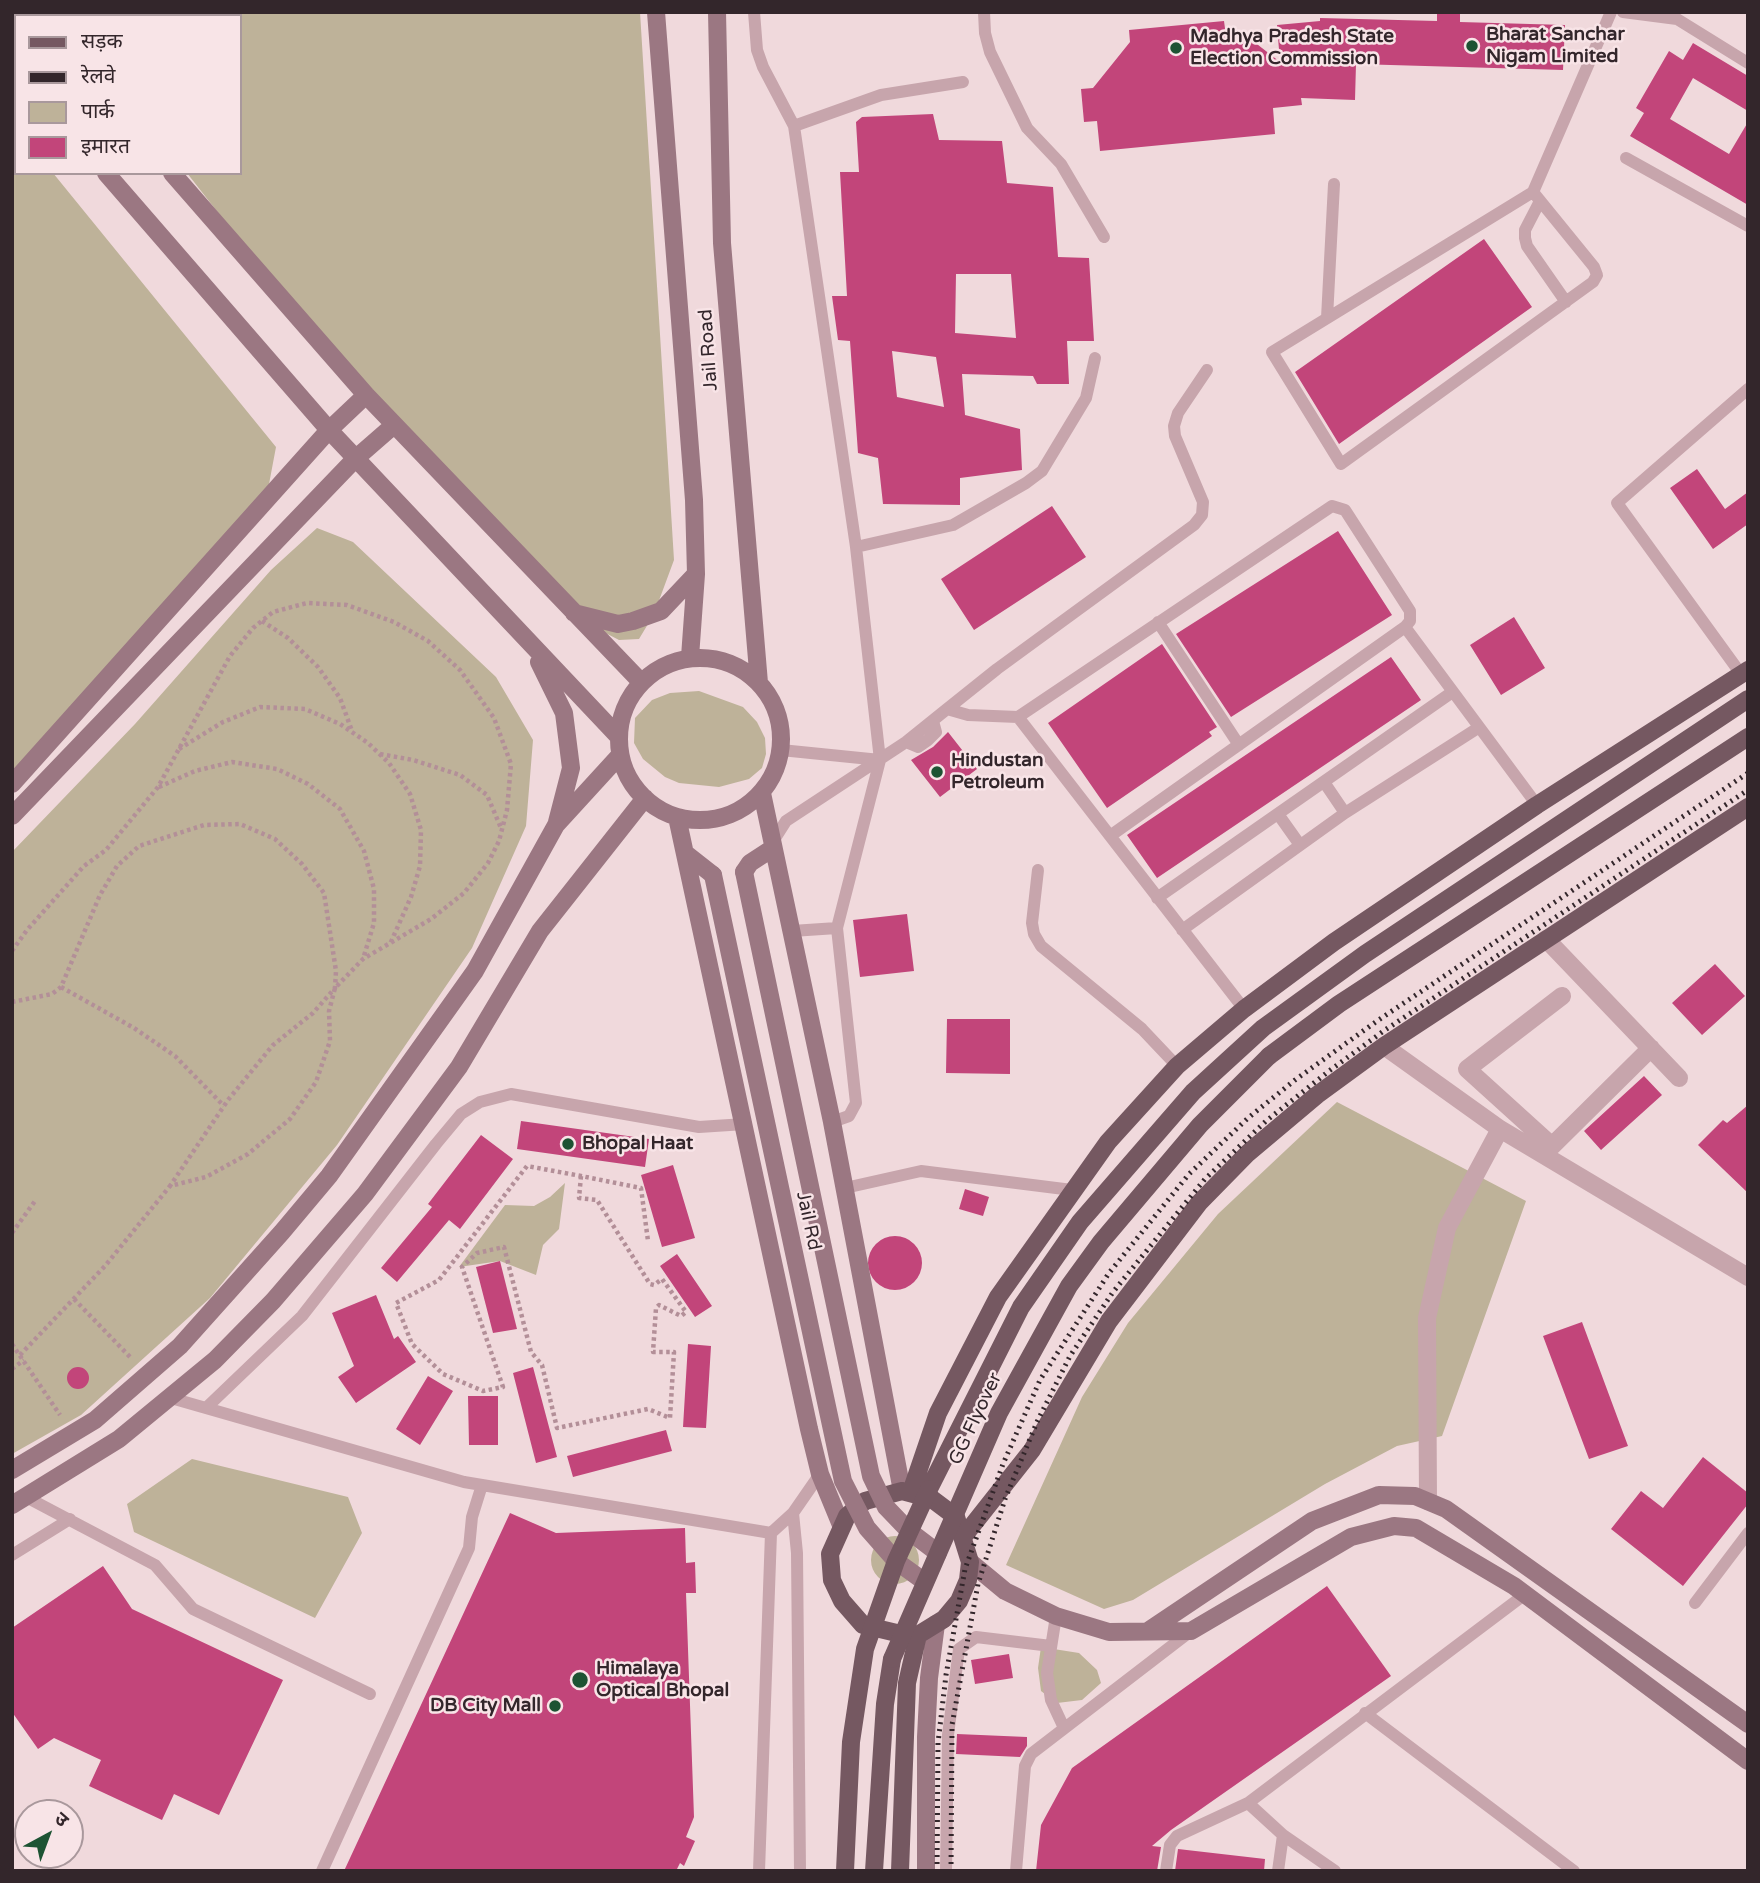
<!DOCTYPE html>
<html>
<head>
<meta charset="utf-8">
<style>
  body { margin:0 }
  #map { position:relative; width:1760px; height:1883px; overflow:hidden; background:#f0d9dc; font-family:"Varela Round","Noto Sans Devanagari",sans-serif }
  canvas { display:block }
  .frame { position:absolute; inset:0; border:14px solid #33262b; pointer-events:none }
  .legend { position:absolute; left:14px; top:14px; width:228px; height:161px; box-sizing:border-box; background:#f8e4e7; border:2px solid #a9989c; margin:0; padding:9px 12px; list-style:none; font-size:21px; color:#33262b }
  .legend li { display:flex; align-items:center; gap:14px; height:35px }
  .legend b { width:35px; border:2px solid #a9989c }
  .north { position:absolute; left:14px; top:1799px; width:70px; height:70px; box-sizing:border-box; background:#f8e4e7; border:2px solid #a9989c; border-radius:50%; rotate:41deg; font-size:19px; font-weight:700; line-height:28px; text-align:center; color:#33262b }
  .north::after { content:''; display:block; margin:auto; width:24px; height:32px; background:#1d5333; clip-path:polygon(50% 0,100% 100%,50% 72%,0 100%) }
</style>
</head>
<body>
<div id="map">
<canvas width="1760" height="1883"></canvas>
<div class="frame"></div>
<ul class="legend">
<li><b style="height:9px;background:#755861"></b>सड़क</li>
<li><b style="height:9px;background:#33262b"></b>रेलवे</li>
<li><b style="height:19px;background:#beb299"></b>पार्क</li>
<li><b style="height:19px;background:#c2457a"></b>इमारत</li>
</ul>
<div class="north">उ</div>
</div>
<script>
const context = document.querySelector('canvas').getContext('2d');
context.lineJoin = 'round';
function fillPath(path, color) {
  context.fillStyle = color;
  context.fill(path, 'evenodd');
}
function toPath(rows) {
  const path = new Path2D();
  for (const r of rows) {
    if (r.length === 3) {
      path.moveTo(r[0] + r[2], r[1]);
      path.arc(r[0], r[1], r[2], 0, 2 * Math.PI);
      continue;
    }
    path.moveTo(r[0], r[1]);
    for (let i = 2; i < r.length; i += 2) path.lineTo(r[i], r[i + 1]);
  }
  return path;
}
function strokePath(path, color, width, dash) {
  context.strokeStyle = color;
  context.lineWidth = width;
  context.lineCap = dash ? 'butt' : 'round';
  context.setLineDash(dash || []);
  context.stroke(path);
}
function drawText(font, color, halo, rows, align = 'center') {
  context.font = font + ' "Varela Round",sans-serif';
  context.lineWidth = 5;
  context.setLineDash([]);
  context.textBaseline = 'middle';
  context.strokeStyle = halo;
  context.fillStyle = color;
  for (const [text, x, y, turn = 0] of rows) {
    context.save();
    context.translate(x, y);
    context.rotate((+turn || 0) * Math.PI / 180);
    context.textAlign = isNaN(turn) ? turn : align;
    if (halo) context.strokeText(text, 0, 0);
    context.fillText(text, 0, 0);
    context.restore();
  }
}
const green = toPath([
  [61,12,640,12,674,560,654,614,639,639,619,640,596,628,324,348,187,173,240,173,240,16,64,16],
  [12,123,16,128,16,173,53,173,276,447,266,500,12,773],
  [317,528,353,542,496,677,533,740,526,826,472,948,337,1145,210,1298,81,1415,12,1454,12,852,135,724,271,570],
  [699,691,743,707,757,722,765,738,766,754,762,768,749,779,719,787,679,783,665,777,643,759,634,743,635,718,652,700,670,693],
  [1337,1102,1526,1201,1442,1436,1397,1446,1325,1484,1133,1600,1104,1609,1006,1565,1082,1397,1128,1323,1218,1214],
  [565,1183,559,1229,543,1245,536,1275,500,1261,459,1267,505,1205,534,1206,550,1197],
  [192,1459,348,1497,362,1533,315,1618,134,1532,127,1504],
  [895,1560,24],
  [1041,1647,1079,1653,1097,1670,1101,1683,1082,1700,1057,1703,1041,1691,1038,1668]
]);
const building = toPath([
  [1437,12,1460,12,1460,22,1565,25,1563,70,1356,64,1355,100,1301,98,1302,105,1273,108,1275,134,1100,151,1097,121,1084,122,1081,89,1093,88,1130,42,1129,30,1224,21,1226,36,1244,34,1280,62,1277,25,1320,21,1320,18,1437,21],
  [1693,43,1748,76,1748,111,1693,78,1670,119,1729,154,1748,122,1748,205,1630,136,1644,113,1636,108,1669,51,1683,60],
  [933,114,939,140,1002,141,1007,183,1053,187,1058,257,1089,258,1094,341,1067,341,1069,384,1037,384,1033,376,962,374,965,415,1020,429,1022,470,960,478,960,505,883,504,878,458,858,453,850,341,838,340,832,296,847,296,840,172,859,172,856,122,862,117],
  [956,274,1011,274,1016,338,955,333],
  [892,351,936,357,944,407,897,397],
  [1484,239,1532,307,1339,444,1295,372],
  [1697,469,1725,509,1748,492,1748,524,1713,549,1670,488],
  [1052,506,1086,557,974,630,941,579],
  [1338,531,1392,615,1231,717,1176,634],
  [1514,617,1545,668,1501,695,1470,645],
  [1162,644,1217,727,1209,732,1212,736,1107,808,1048,723],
  [1391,657,1421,700,1157,878,1127,835],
  [948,732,977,769,940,797,911,760,933,747],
  [907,914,914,971,860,977,853,920],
  [1715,964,1745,996,1702,1035,1672,1003],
  [947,1019,1010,1019,1010,1074,946,1073],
  [1644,1076,1662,1095,1601,1150,1584,1131],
  [1748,1105,1748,1193,1698,1145,1723,1120,1727,1123],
  [521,1121,649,1139,645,1167,517,1149],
  [481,1135,513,1159,460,1229,449,1220,397,1282,381,1268,432,1207,428,1204],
  [673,1165,695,1238,662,1247,641,1175],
  [965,1189,989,1197,983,1216,959,1209],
  [895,1263,27],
  [677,1254,712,1306,695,1317,660,1266],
  [500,1261,517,1329,493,1333,476,1267],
  [376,1295,394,1339,398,1336,416,1362,356,1403,338,1377,354,1366,332,1313],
  [1582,1322,1628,1446,1589,1459,1543,1336],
  [688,1344,711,1346,706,1428,683,1427],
  [78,1378,11],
  [533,1367,557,1457,536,1463,513,1373],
  [428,1376,453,1391,420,1445,396,1429],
  [468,1396,498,1396,498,1445,469,1445],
  [666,1430,672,1451,573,1477,567,1456],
  [1703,1457,1748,1493,1748,1504,1683,1586,1611,1529,1641,1491,1663,1508],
  [510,1513,556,1533,685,1528,686,1563,695,1562,696,1593,686,1593,694,1817,686,1837,695,1841,684,1866,680,1863,676,1871,344,1871],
  [103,1566,132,1609,283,1680,219,1815,174,1794,162,1820,89,1786,101,1760,54,1738,38,1749,12,1712,12,1628],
  [1327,1586,1391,1676,1171,1830,1152,1846,1161,1847,1157,1871,1036,1871,1041,1825,1072,1768],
  [1009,1654,1013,1678,975,1684,971,1660],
  [957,1734,1027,1737,1027,1746,1020,1757,956,1754],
  [1178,1849,1265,1859,1264,1871,1175,1871]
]);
const path = toPath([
  [262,621,288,638,318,667,340,698,352,731],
  [179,749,223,722,260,707,305,709,340,724,368,743,389,763,410,794,421,830,420,866,411,897,390,944],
  [380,754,413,760,460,775,487,795,501,828],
  [159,787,195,771,232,762,277,769,308,784,340,809,364,851,374,889,374,923,363,959],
  [12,951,27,930,84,866,106,850,158,787,230,656,253,628,273,612,307,603,347,605,394,622,428,641,460,670,494,718,511,764,507,810,499,841,488,863,464,893,431,919,363,959,335,988,329,1011,330,1041,316,1082,290,1119,248,1154,206,1177,170,1186,105,1266,20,1355],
  [61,987,134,1028,175,1056,224,1106],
  [12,1002,52,994,61,987,100,895,117,866,139,846,204,825,240,824,275,839,302,864,324,893,336,971,335,988,313,1013,273,1045,228,1100,170,1186],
  [581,1176,579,1198,597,1200,650,1284,654,1285,662,1279,686,1312,681,1316,659,1305,656,1308,653,1352,674,1352,670,1418,648,1409,557,1428,542,1365,531,1352,504,1247,477,1253,462,1267,503,1387,483,1391,443,1374,412,1344,396,1303,439,1280,527,1166,581,1176,641,1188,648,1241],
  [12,1233,35,1201],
  [74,1299,131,1358],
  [12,1344,60,1415],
  [12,1369,24,1360]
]);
const lane = toPath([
  [754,12,757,50,763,67,794,126,856,547,880,760,837,928,856,1103,849,1116,832,1122],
  [984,12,985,33,990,52,1027,128,1061,164,1104,237],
  [1623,12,1677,19,1748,63],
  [794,126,881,95,963,82],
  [1626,158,1748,226],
  [1533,192,1272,352,1341,464,1593,282,1597,275,1594,267,1533,192,1611,12],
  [1540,201,1525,230,1525,238,1527,246,1566,302],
  [1327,318,1334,184],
  [856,547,953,525,1026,483,1042,471,1086,398,1095,358],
  [1158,622,1239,745],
  [1405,627,1537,805],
  [1741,674,1617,503,1748,389],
  [947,709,997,669,1194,525,1202,515,1203,502,1175,436,1174,426,1178,413,1207,370],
  [1018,717,1244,1009],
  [906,742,918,747,928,740,936,732,933,721],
  [781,750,880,760],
  [1324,782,1345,813],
  [1278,814,1300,845],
  [772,843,786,821,906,742,947,709,968,715,1018,717,1332,506,1345,510,1410,611,1410,621,1405,627,1110,836],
  [1038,870,1032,923,1034,934,1041,946,1142,1029,1177,1066],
  [1157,898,1451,693],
  [1182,930,1345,813,1478,728],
  [792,931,837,928],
  [845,1188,921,1171,1072,1190],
  [171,1398,464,1482,771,1533,793,1513,820,1474],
  [206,1408,302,1316,436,1144,461,1114,480,1102,511,1094,699,1127,745,1124],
  [26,1497,155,1565,193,1609,370,1694],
  [793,1513,797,1553,800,1871],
  [12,1555,70,1519],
  [1695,1603,1748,1533],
  [1056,1616,1047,1673,1051,1700,1064,1728],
  [1365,1713,1574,1871],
  [322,1871,469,1548,472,1517,482,1485],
  [759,1871,771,1533],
  [946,1871,948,1735,959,1649,976,1637,1051,1646],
  [1016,1871,1025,1766,1031,1754,1191,1631],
  [1166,1871,1170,1845,1177,1836,1248,1803],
  [1278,1871,1283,1835],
  [1335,1871,1283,1835,1248,1803,1524,1595]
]);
const street = toPath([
  [1546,939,1679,1078],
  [1562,996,1467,1069,1552,1146,1651,1048],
  [1384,1046,1500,1129,1748,1277],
  [1428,1501,1427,1318,1447,1228,1500,1129]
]);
const secondary = toPath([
  [49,12,51,16],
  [656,12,694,500,696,574,690,657],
  [717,12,722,243,759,683],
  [12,49,16,54],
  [106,173,329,430,618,736],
  [172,173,366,395,641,682],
  [574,613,618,624,633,621,661,611,696,574],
  [700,739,81],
  [539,662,564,713,571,768,557,822],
  [12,784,329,430,366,395],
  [762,793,832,1122,902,1491],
  [12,816,355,459,394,425],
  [677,817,809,1429,820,1474,841,1525],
  [685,853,713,875],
  [744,872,750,863,773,848],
  [12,1470,95,1420,180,1346,282,1232,329,1176,475,971,556,825,620,755],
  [12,1505,119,1439,215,1360,273,1301,365,1194,459,1067,540,931,645,798],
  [970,1562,1005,1591,1056,1616,1109,1632,1191,1631,1351,1537,1394,1526,1416,1528,1514,1586,1748,1761],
  [1148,1631,1312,1521,1379,1495,1415,1496,1446,1509,1748,1724],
  [926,1871,926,1737,929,1678,936,1624]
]);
const primary = toPath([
  [1269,1056,1339,1004,1748,737],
  [929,1489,1021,1307,1080,1222,1193,1092,1263,1028,1365,954,1748,699],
  [902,1491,932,1499,956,1517,970,1562,968,1580,959,1601,944,1619,918,1635,901,1634,863,1625,842,1601,832,1580,830,1554,847,1516,865,1501,902,1491],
  [911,1492,938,1413,998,1297,1108,1142,1177,1066,1244,1009,1334,942,1537,805,1748,670],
  [964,1536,1032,1450,1109,1321,1199,1203,1248,1153,1317,1095,1384,1046,1748,807],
  [874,1871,885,1704,892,1659],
  [900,1871,907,1683,918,1635]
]);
const rail = toPath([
  [937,1871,938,1743,946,1675,965,1569,1003,1464,1040,1380,1109,1273,1189,1174,1248,1118,1295,1080,1377,1021,1748,773],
  [951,1871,952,1725,978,1584,1005,1499,1037,1422,1070,1356,1113,1292,1205,1179,1266,1121,1329,1071,1385,1030,1748,790]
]);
const secondaryBridge = toPath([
  [744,872,871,1476,886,1507,909,1531,938,1553],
  [713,875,843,1481,867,1528,896,1561,925,1582]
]);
const primaryBridge = toPath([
  [892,1659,999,1413,1069,1286,1101,1242,1200,1125,1269,1056],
  [845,1871,851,1742,865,1649,896,1561,929,1489]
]);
const markers = [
  [1472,46,7,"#1d5333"],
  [1176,48,7,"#1d5333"],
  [937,772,7,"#1d5333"],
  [568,1144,7,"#1d5333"],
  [580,1680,9,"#1d5333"],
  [555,1706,7,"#1d5333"]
];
const poiNames = [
  ["Bharat Sanchar",1486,35],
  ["Nigam Limited",1486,57],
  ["Madhya Pradesh State",1190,37],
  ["Election Commission",1190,59],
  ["Hindustan",951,761],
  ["Petroleum",951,783],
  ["Bhopal Haat",582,1144],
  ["Himalaya",596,1669],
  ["Optical Bhopal",596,1691],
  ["DB City Mall",541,1706,"right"]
];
const streetNames = [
  ["Jail Road",709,350,-94],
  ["Jail Rd",808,1221,78],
  ["GG Flyover",976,1419,-65]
];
fillPath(green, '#beb299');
fillPath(building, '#c2457a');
strokePath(path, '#b38f98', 4.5, [3.5, 3.5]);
strokePath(lane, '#c7a5ac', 12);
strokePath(street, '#c7a5ac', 18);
strokePath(secondary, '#9b7782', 18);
strokePath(primary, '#755861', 18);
strokePath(rail, '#33262b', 5, [2, 5]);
strokePath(secondaryBridge, '#9b7782', 18);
strokePath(primaryBridge, '#755861', 18);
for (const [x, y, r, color] of markers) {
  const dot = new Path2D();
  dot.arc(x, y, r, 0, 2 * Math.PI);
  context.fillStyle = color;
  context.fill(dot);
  strokePath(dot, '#f8e4e7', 2.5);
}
drawText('bold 19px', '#33262b', '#f8e4e7', poiNames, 'left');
drawText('19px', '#33262b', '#f8e4e7', streetNames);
</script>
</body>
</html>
